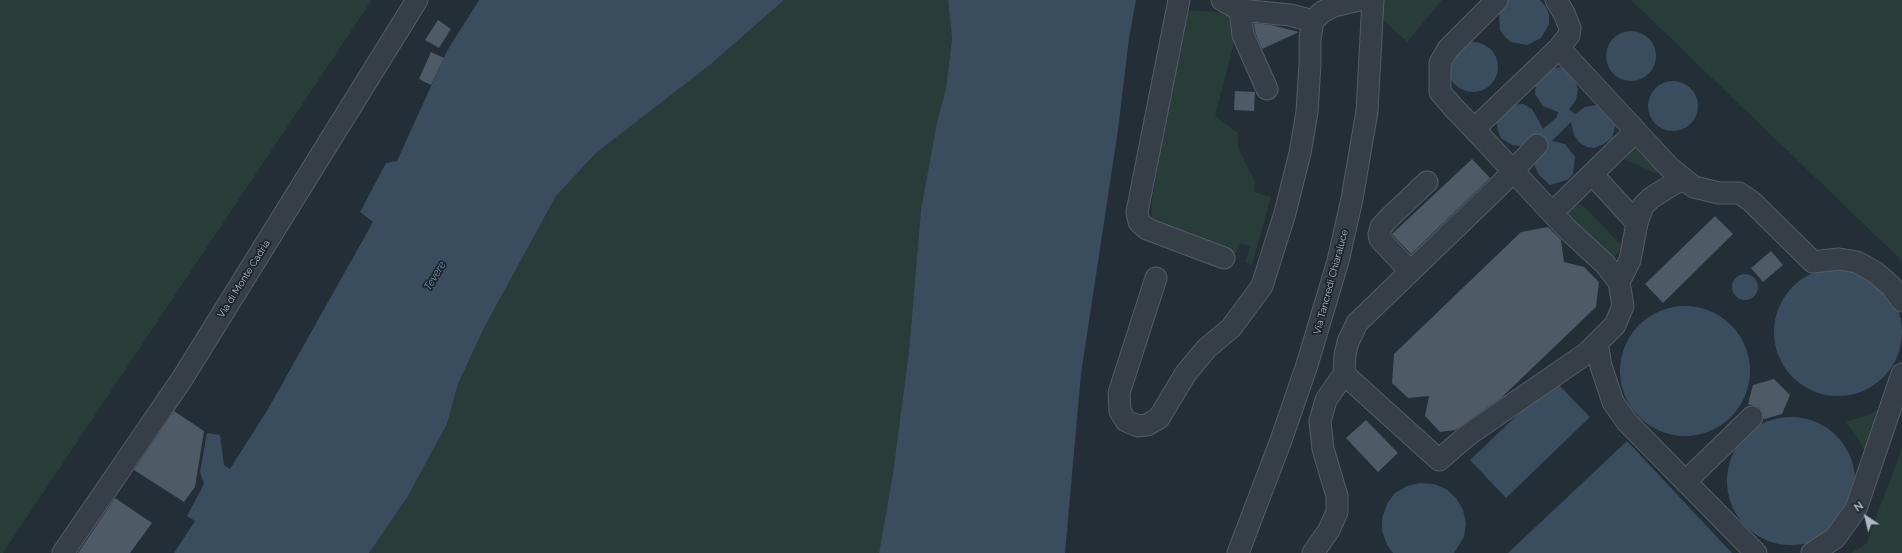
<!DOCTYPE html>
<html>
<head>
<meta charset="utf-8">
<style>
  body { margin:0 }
  #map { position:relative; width:1902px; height:553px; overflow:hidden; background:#232e37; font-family:Raleway,sans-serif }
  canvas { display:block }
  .north { position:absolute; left:1846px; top:497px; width:40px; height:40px; -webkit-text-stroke:3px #1c242d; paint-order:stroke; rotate:325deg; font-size:11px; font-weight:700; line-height:16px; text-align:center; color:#b1bac4 }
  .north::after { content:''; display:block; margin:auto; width:14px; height:18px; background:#b1bac4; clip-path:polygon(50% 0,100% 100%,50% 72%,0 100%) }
</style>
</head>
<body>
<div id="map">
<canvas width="1902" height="553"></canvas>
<div class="north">N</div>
</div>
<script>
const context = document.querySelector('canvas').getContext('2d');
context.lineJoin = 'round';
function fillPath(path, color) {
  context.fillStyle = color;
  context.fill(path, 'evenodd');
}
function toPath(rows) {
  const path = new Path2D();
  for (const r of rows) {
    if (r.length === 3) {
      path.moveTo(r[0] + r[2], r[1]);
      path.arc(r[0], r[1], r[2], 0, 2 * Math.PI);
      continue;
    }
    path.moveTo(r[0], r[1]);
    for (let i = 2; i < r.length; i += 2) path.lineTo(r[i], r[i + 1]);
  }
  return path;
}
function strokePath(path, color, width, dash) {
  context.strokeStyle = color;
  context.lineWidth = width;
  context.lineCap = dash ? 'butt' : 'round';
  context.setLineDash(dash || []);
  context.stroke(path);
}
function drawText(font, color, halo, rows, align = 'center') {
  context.font = font + ' Raleway,sans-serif';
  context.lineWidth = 3.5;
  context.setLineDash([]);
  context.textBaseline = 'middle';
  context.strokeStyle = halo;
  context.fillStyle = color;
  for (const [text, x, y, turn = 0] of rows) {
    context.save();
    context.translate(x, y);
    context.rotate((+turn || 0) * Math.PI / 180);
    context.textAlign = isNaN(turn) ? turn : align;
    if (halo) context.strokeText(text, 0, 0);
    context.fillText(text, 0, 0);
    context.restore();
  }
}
const green = toPath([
  [0,0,372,0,3,553,0,553],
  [784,0,948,0,952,37,946,88,937,122,921,210,909,351,893,473,879,553,369,553,408,496,447,424,458,384,485,326,556,196,596,153,711,64],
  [1380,0,1442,0,1407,42,1380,17],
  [1631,0,1902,0,1902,261],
  [1191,10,1230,13,1236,35,1215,116,1238,133,1238,147,1255,182,1254,192,1271,197,1252,265,1245,262,1250,247,1241,243,1236,253,1155,223,1151,219,1152,200,1181,34,1186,15],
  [1633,142,1663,176,1621,158],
  [1576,204,1583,205,1623,247,1612,260,1565,215,1566,207],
  [1882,407,1866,454,1855,434,1846,422,1868,415],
  [1902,448,1902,553,1851,553,1866,544]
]);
const water = toPath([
  [479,0,784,0,711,64,596,153,556,196,485,326,458,384,447,424,408,496,369,553,174,553,195,521,187,516,204,484,200,472,207,433,220,435,224,465,230,469,268,409,373,222,360,212,386,163,397,161,447,51],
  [948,0,1136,0,1129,38,1118,130,1081,374,1065,553,879,553,893,473,909,351,921,210,937,122,946,88,952,38],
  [1507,0,1540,0,1546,7,1549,15,1549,24,1541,38,1527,45,1511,42,1505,37,1500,30,1499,14,1501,7],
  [1631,56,25],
  [1473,67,25],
  [1563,67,1574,79,1578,89,1576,100,1569,109,1575,114,1585,107,1596,105,1605,109,1616,123,1612,138,1604,144,1594,148,1587,147,1580,143,1574,135,1571,122,1552,141,1565,144,1575,157,1573,174,1567,180,1550,185,1539,175,1535,167,1535,156,1541,136,1538,134,1529,144,1521,146,1512,145,1501,138,1498,131,1496,120,1514,105,1523,104,1532,109,1543,129,1557,117,1558,112,1543,106,1535,94,1536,82,1552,68],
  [1673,106,25],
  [1838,332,64],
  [1745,287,13],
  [1685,371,65],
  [1554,380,1590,417,1506,498,1470,460],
  [1791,481,64],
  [1627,441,1732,553,1508,553],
  [1420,483,1434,484,1446,489,1456,498,1463,510,1466,523,1464,537,1454,553,1393,553,1387,545,1382,531,1382,518,1387,504,1395,493,1407,486]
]);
const building = toPath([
  [438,20,451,29,439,48,425,40],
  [1254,23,1271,25,1299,32,1262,49,1255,32],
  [431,52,444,58,431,85,419,79],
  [1235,91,1255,92,1254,111,1234,110],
  [1472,159,1490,178,1411,254,1392,234],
  [1715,216,1733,234,1663,303,1645,284],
  [1548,227,1561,240,1564,262,1584,267,1599,282,1596,307,1501,398,1455,430,1440,432,1425,416,1429,396,1408,398,1392,383,1394,354,1521,232],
  [1771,251,1783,265,1763,282,1751,268],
  [1774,379,1790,395,1782,414,1764,419,1760,408,1748,404,1753,385],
  [174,411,204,431,195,487,184,502,134,470],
  [1366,420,1398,453,1378,472,1346,438],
  [115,498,152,523,130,553,78,553]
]);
const minor = toPath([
  [1179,0,1137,212,1139,222,1147,229,1224,258],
  [1222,0,1240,10,1290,15,1313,21],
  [1497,0,1448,49,1440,63,1440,92,1452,106,1474,129,1513,171,1567,229,1605,264,1619,282,1623,306,1615,325,1587,353,1468,435,1439,460,1344,374,1345,355,1348,342,1357,323,1501,184,1537,145],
  [1240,10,1243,35,1267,89],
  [1559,48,1670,168,1694,187,1719,193,1739,193,1751,201,1813,262,1839,259,1857,262,1875,272,1891,286,1902,301],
  [1474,129,1559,48,1569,35,1570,28,1564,13,1556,0],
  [1592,174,1637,223],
  [1552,213,1636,131],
  [1410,271,1380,239,1379,234,1381,227,1389,218,1427,182],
  [1156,278,1119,393,1120,411,1126,421,1138,426,1147,425,1159,418,1186,373,1207,348,1231,328,1262,286,1285,213,1300,153,1307,112,1310,64,1310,39,1313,21,1322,12,1334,6,1359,0],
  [1619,282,1630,260,1637,223,1643,206,1651,198,1675,183,1685,180],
  [1597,343,1601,366,1613,402,1627,422,1756,553],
  [1686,481,1752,417],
  [63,553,182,379,417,0],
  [1238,553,1280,443,1307,365,1338,261,1352,199,1367,111,1373,0],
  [1313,553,1329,530,1337,512,1337,496,1323,449,1320,421,1326,400,1344,374],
  [1812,553,1835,538,1856,509,1902,374]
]);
const streetNames = [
  ["Via di Monte Cadria",244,279,-58],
  ["Via Tancredi Chiaraluce",1331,282,-75]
];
const waterNames = [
  ["Tevere",435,276,-59]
];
fillPath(green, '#283c3a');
fillPath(water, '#3a4d5f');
fillPath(building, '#4e5a66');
strokePath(minor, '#545d66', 23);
strokePath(minor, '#363f48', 21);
drawText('10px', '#b1bac4', '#1c242d', streetNames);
drawText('italic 11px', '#748ea5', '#1c242d', waterNames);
</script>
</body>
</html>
